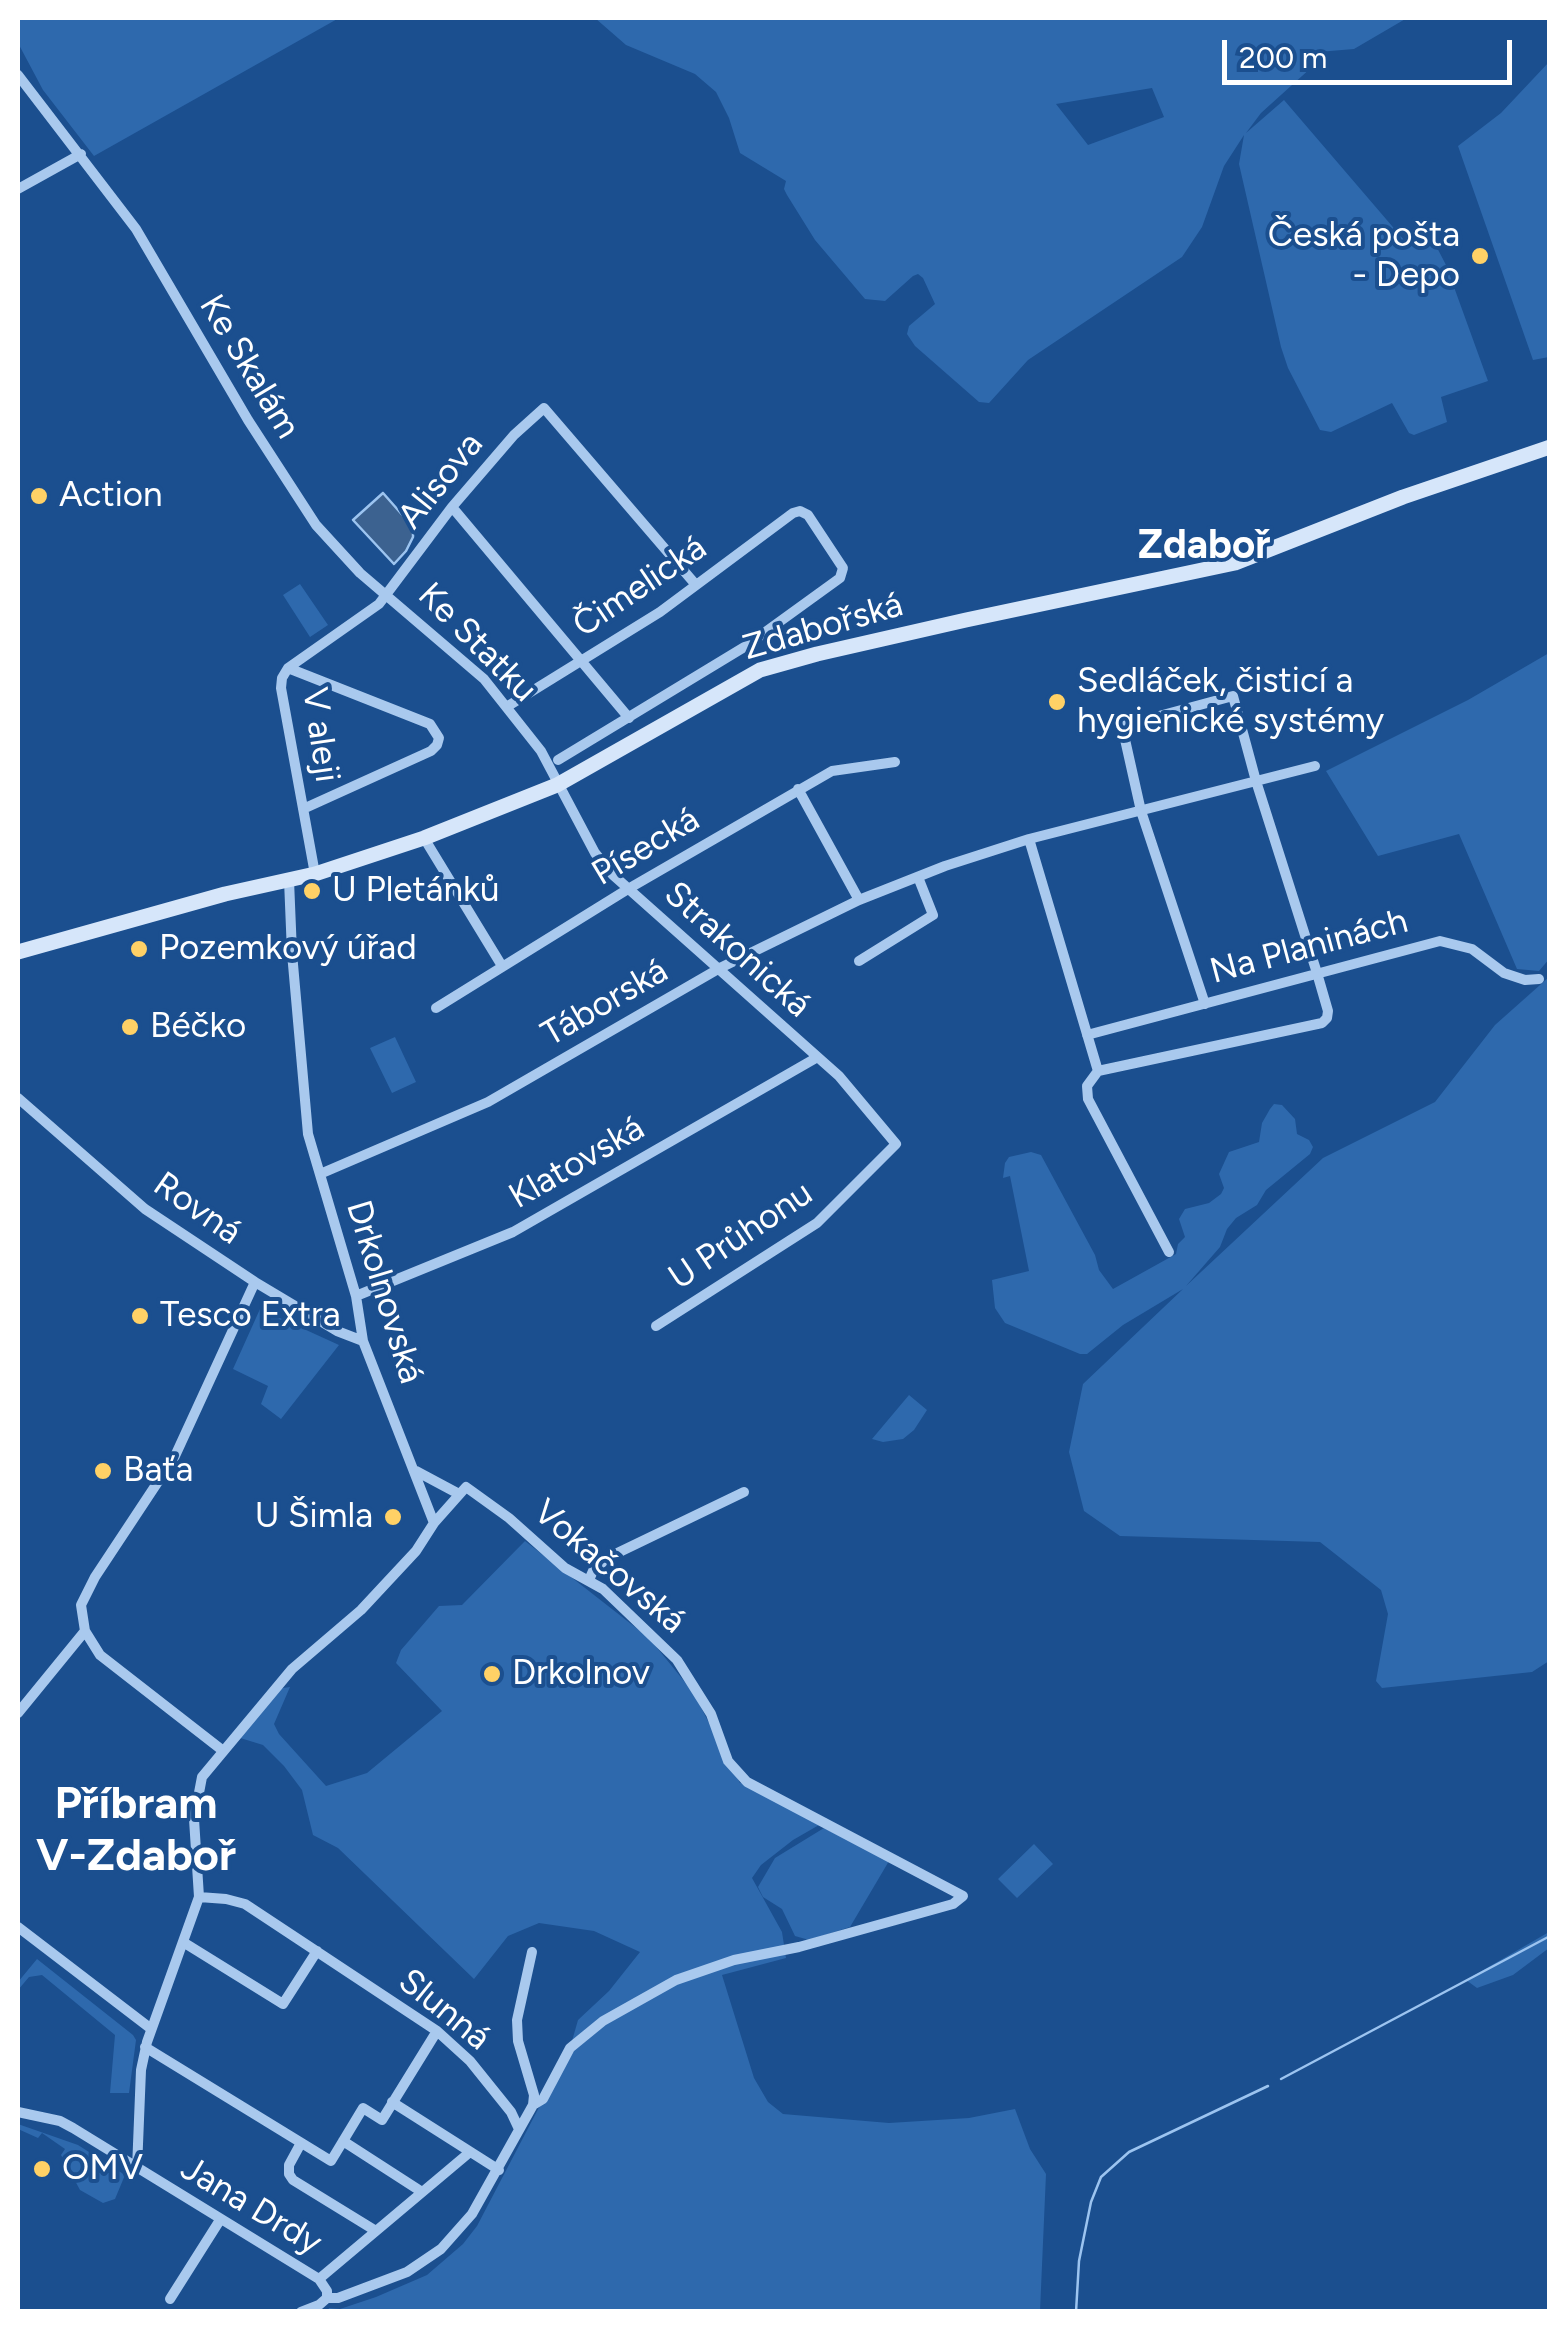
<!DOCTYPE html>
<html>
<head>
<meta charset="utf-8">
<style>
  body { margin:0 }
  #map { position:relative; width:1567px; height:2329px; overflow:hidden; background:#1b4f8f; font-family:Figtree,sans-serif }
  canvas { display:block }
  .frame { position:absolute; inset:0; border:20px solid #fff; pointer-events:none }
  .scale { position:absolute; left:1222px; top:40px; width:290px; height:45px; box-sizing:border-box; border:5px solid #fff; border-top:0; padding-left:12px; font-size:30px; line-height:35px; white-space:nowrap; color:#fff; -webkit-text-stroke:8px #1b4f8f; paint-order:stroke }
</style>
</head>
<body>
<div id="map">
<canvas width="1567" height="2329"></canvas>
<div class="frame"></div>
<div class="scale">200 m</div>
</div>
<script>
const context = document.querySelector('canvas').getContext('2d');
context.lineJoin = 'round';
function fillPath(path, color) {
  context.fillStyle = color;
  context.fill(path, 'evenodd');
}
function toPath(rows) {
  const path = new Path2D();
  for (const r of rows) {
    path.moveTo(r[0], r[1]);
    for (let i = 2; i < r.length; i += 2) path.lineTo(r[i], r[i + 1]);
  }
  return path;
}
function strokePath(path, color, width, dash) {
  context.strokeStyle = color;
  context.lineWidth = width;
  context.lineCap = dash ? 'butt' : 'round';
  context.setLineDash(dash || []);
  context.stroke(path);
}
function drawText(font, color, halo, rows, align = 'center') {
  context.font = font + ' Figtree,sans-serif';
  context.lineWidth = 8;
  context.setLineDash([]);
  context.textBaseline = 'middle';
  context.strokeStyle = halo;
  context.fillStyle = color;
  for (const [text, x, y, turn = 0] of rows) {
    context.save();
    context.translate(x, y);
    context.rotate((+turn || 0) * Math.PI / 180);
    context.textAlign = isNaN(turn) ? turn : align;
    if (halo) context.strokeText(text, 0, 0);
    context.fillText(text, 0, 0);
    context.restore();
  }
}
const green = toPath([
  [18,18,339,18,94,156,43,90,18,43],
  [595,18,1407,18,1354,49,1306,53,1313,62,1312,67,1261,113,1246,133,1284,100,1404,240,1420,231,1432,238,1446,265,1488,381,1441,397,1447,422,1414,435,1409,433,1392,403,1331,432,1320,430,1288,368,1281,347,1239,164,1244,135,1224,166,1202,227,1182,257,1028,360,989,403,979,402,915,346,907,334,909,326,935,304,923,278,918,274,913,276,885,301,865,299,815,240,787,195,784,189,786,181,740,153,729,118,716,92,695,74,626,45],
  [1152,88,1164,117,1088,145,1056,104],
  [1549,62,1549,357,1533,360,1458,146,1501,113],
  [300,584,328,625,310,637,283,595],
  [1549,653,1550,958,1539,971,1517,969,1459,834,1378,856,1326,771,1468,700],
  [1549,977,1549,1661,1532,1672,1382,1688,1376,1681,1388,1614,1381,1590,1320,1542,1120,1536,1084,1511,1069,1452,1083,1384,1183,1289,1123,1325,1087,1354,1080,1354,1005,1323,995,1308,992,1280,1029,1271,1010,1176,1003,1178,1005,1163,1009,1157,1031,1152,1041,1155,1095,1255,1099,1270,1113,1289,1176,1254,1178,1244,1185,1237,1179,1219,1185,1209,1209,1203,1221,1194,1224,1188,1219,1174,1229,1152,1259,1142,1262,1123,1270,1109,1274,1104,1282,1105,1295,1119,1297,1134,1309,1140,1313,1147,1310,1154,1266,1190,1257,1205,1236,1218,1227,1229,1220,1247,1186,1286,1323,1158,1435,1102,1495,1025],
  [395,1037,416,1082,392,1093,370,1048],
  [260,1309,339,1345,281,1419,261,1404,268,1386,233,1369],
  [909,1395,927,1410,914,1430,903,1439,883,1442,872,1439],
  [525,1541,649,1638,693,1692,740,1783,743,1782,819,1825,793,1840,761,1865,752,1878,782,1932,786,1958,722,1975,754,2078,768,2102,783,2114,889,2123,969,2118,1015,2109,1030,2149,1046,2174,1040,2311,328,2311,329,2308,340,2309,376,2297,427,2275,463,2244,477,2226,570,2048,578,2020,609,1991,640,1952,594,1931,539,1923,508,1936,474,1979,338,1848,313,1835,302,1790,284,1766,263,1745,237,1737,276,1689,290,1687,274,1724,279,1734,326,1786,367,1773,442,1711,396,1663,401,1650,439,1606,462,1605],
  [824,1828,889,1861,850,1927,809,1940,795,1936,782,1909,763,1897,758,1887,775,1858],
  [1034,1844,1053,1864,1017,1898,998,1879],
  [1549,1932,1549,1948,1513,1975,1477,1988,1466,1980],
  [37,1959,133,2035,136,2040,129,2093,110,2093,115,2035,42,1975,29,1977,18,1990,18,1982],
  [18,2124,78,2145,125,2175,115,2199,103,2203,80,2190,61,2155,65,2149,42,2133,38,2138,18,2129]
]);
const water = toPath([
  [383,493,413,527,413,537,406,551,394,564,353,520,383,493]
]);
const stream = toPath([
  [1281,2079,1550,1936],
  [1076,2312,1079,2261,1091,2202,1101,2177,1129,2152,1268,2086]
]);
const street = toPath([
  [18,75,136,229,248,420,316,525,360,573,484,679,541,751,595,853,613,875,839,1076,896,1144,817,1223,656,1326],
  [18,189,81,154],
  [452,507,629,718],
  [288,668,430,724,439,738,437,745,431,751,303,809],
  [508,706,660,612,793,513,800,511,808,515,843,568,840,578,746,646,558,760],
  [798,789,859,900],
  [424,838,502,966],
  [1029,839,1098,1071],
  [315,874,281,688,282,678,288,668,379,604,452,507,514,435,544,408,696,585],
  [289,880,292,953,308,1134,356,1296,363,1341,434,1523],
  [859,961,933,915,918,877],
  [436,1008,628,889,832,771,895,762],
  [1087,1035,1440,941,1472,949,1504,973,1525,980,1539,979],
  [1098,1071,1322,1023,1327,1018,1328,1011,1317,973,1256,781,1233,696,1122,726,1141,811,1205,1004],
  [1098,1071,1087,1086,1088,1099,1169,1252],
  [18,1098,145,1209,255,1282,337,1331,363,1341],
  [320,1174,488,1102,720,968,859,900,945,866,1029,839,1315,766],
  [356,1296,513,1232,816,1058],
  [416,1471,459,1494],
  [589,1580,593,1571,607,1558,744,1492],
  [18,1713,85,1631],
  [222,1750,100,1655,85,1631,81,1605,95,1577,175,1456,255,1282],
  [199,1897,226,1899,245,1904,437,2031,470,2061,511,2112,519,2129],
  [18,1927,150,2028],
  [183,1942,283,2004,317,1951],
  [532,1952,517,2020,518,2041,534,2095,533,2105],
  [145,2047,331,2161,363,2108,382,2120,437,2031],
  [392,2102,499,2170],
  [18,2112,60,2121,73,2128,319,2279,327,2291,327,2298],
  [343,2141,422,2192],
  [301,2143,289,2165,289,2174,293,2180,376,2231],
  [137,2169,141,2070,147,2042,199,1897,194,1819,202,1777,292,1669,361,1610,416,1551,434,1523,466,1487,509,1518,565,1568,603,1589,677,1660,711,1714,728,1761,747,1782,963,1896,953,1904,799,1947,734,1960,676,1980,603,2021,570,2048,543,2099,533,2105,472,2214,441,2249,407,2272,338,2298,327,2298],
  [319,2279,470,2152],
  [170,2299,220,2220],
  [301,2312,319,2305,327,2298]
]);
const secondary = toPath([
  [18,952,225,894,315,874,424,838,557,785,760,670,817,654,966,620,1235,563,1403,497,1550,447]
]);
const markers = [
  [1480,256,10,"#ffd166"],
  [39,496,10,"#ffd166"],
  [1057,702,10,"#ffd166"],
  [312,891,10,"#ffd166"],
  [139,949,10,"#ffd166"],
  [130,1027,10,"#ffd166"],
  [140,1316,10,"#ffd166"],
  [103,1471,10,"#ffd166"],
  [393,1517,10,"#ffd166"],
  [492,1674,10,"#ffd166"],
  [42,2169,10,"#ffd166"]
];
const poiNames = [
  ["Česká pošta",1460,236,"right"],
  ["- Depo",1460,276,"right"],
  ["Action",59,496],
  ["Sedláček, čisticí a",1077,682],
  ["hygienické systémy",1077,722],
  ["U Pletánků",332,891],
  ["Pozemkový úřad",159,949],
  ["Béčko",150,1027],
  ["Tesco Extra",160,1316],
  ["Baťa",123,1471],
  ["U Šimla",373,1517,"right"],
  ["Drkolnov",512,1674],
  ["OMV",62,2169]
];
const streetNames = [
  ["Ke Skalám",249,367,59],
  ["Alisova",441,481,-51],
  ["Čimelická",640,587,-34],
  ["Zdabořská",823,627,-16],
  ["Ke Statku",477,643,45],
  ["V aleji",320,735,82],
  ["Písecká",646,847,-31],
  ["Na Planinách",1309,947,-15],
  ["Strakonická",737,950,42],
  ["Táborská",605,1003,-30],
  ["Klatovská",577,1163,-30],
  ["Rovná",197,1209,35],
  ["U Průhonu",741,1236,-34],
  ["Drkolnovská",384,1292,73],
  ["Vokačovská",609,1567,40],
  ["Slunná",444,2010,39],
  ["Jana Drdy",251,2206,31]
];
const quarterNames = [
  ["Zdaboř",1204,546]
];
const districtNames = [
  ["Příbram",136,1805],
  ["V-Zdaboř",136,1857]
];
fillPath(green, '#2e69ad');
fillPath(water, '#3c6290');
strokePath(water, '#9cc4f0', 2.5);
strokePath(stream, '#9cc4f0', 2.5);
strokePath(street, '#a9c9ee', 10);
strokePath(secondary, '#d6e6fa', 15);
for (const [x, y, r, color] of markers) {
  const dot = new Path2D();
  dot.arc(x, y, r, 0, 2 * Math.PI);
  context.fillStyle = color;
  context.fill(dot);
  strokePath(dot, '#1b4f8f', 4);
}
drawText('35px', '#fff', '#1b4f8f', poiNames, 'left');
drawText('35px', '#fff', '#1b4f8f', streetNames);
drawText('bold 40px', '#fff', '#1b4f8f', quarterNames);
drawText('bold 45px', '#fff', '#1b4f8f', districtNames);
</script>
</body>
</html>
